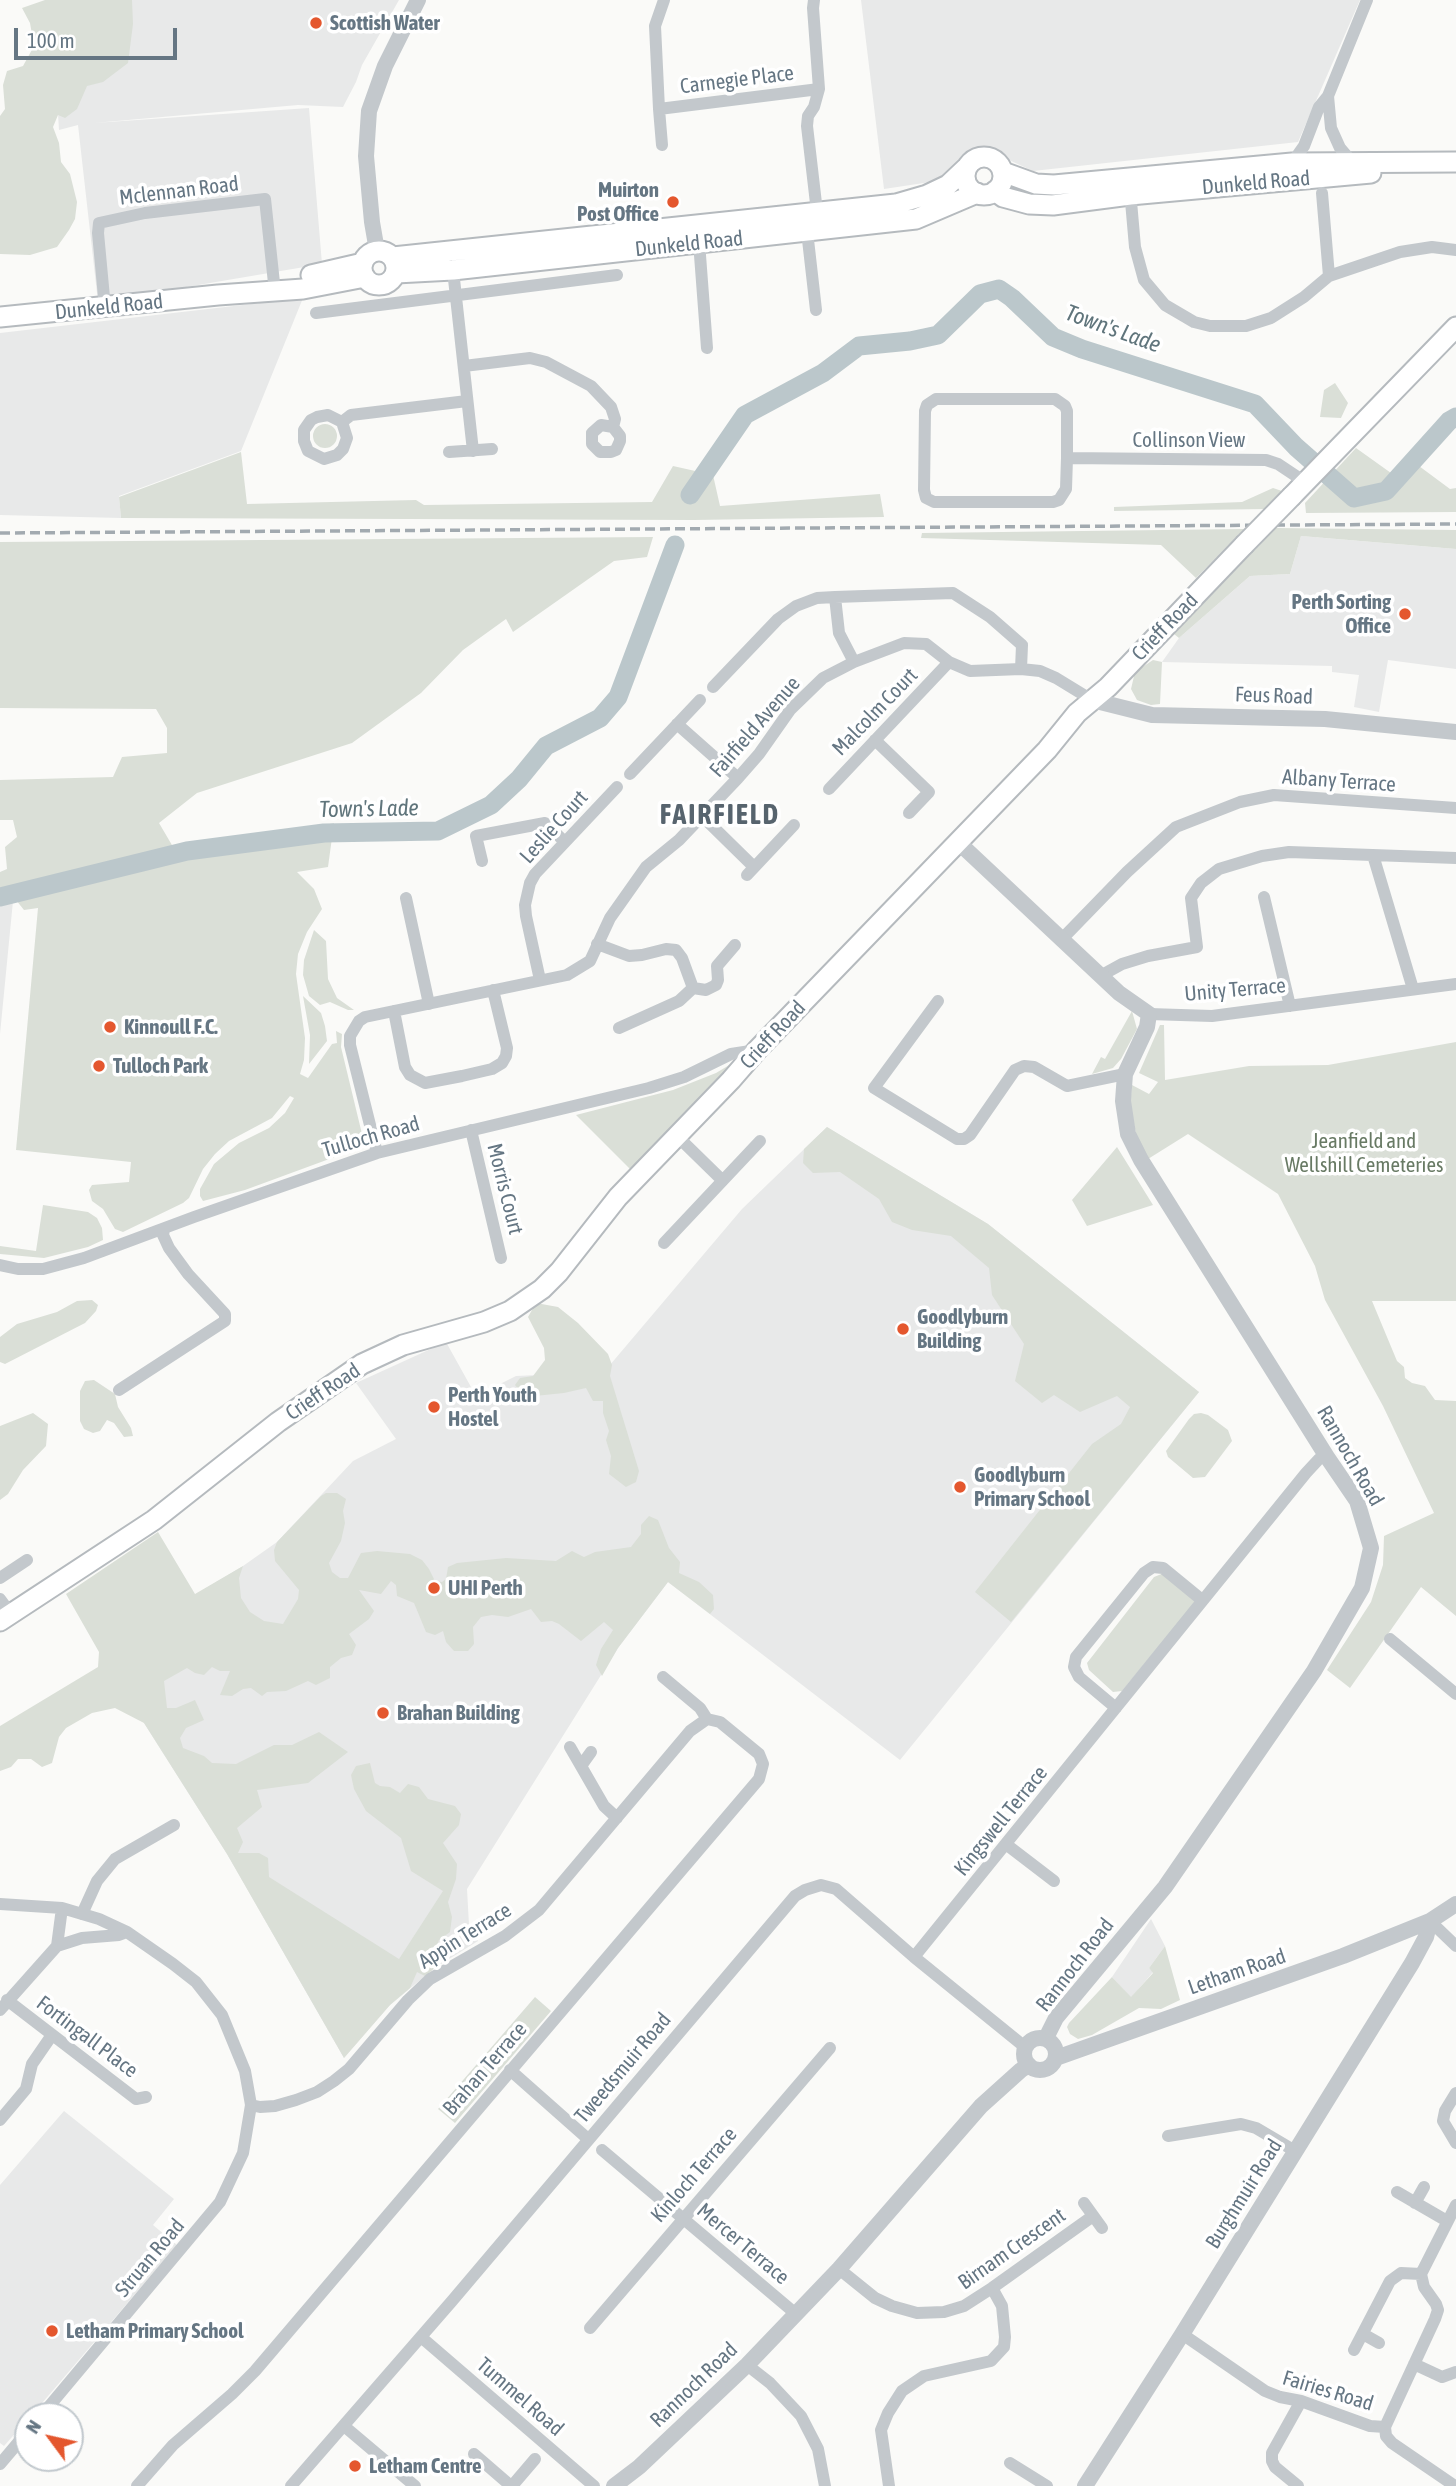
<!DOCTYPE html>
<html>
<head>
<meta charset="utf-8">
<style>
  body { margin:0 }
  #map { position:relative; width:1456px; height:2486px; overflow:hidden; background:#fafaf8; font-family:"Asap Condensed",sans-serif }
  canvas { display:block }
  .north { position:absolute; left:14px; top:2402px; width:70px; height:70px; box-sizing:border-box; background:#fff; border:2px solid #c1c8cd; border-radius:50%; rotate:303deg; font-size:19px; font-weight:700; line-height:28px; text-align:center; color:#657683 }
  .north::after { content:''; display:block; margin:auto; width:24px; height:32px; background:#e4572e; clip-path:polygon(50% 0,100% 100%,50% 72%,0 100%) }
  .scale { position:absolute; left:14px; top:28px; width:163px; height:32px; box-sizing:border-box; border:4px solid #657683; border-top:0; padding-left:9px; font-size:21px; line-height:24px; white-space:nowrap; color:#657683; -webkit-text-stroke:5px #fff; paint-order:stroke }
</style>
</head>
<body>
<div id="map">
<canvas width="1456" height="2486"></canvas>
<div class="north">N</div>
<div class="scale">100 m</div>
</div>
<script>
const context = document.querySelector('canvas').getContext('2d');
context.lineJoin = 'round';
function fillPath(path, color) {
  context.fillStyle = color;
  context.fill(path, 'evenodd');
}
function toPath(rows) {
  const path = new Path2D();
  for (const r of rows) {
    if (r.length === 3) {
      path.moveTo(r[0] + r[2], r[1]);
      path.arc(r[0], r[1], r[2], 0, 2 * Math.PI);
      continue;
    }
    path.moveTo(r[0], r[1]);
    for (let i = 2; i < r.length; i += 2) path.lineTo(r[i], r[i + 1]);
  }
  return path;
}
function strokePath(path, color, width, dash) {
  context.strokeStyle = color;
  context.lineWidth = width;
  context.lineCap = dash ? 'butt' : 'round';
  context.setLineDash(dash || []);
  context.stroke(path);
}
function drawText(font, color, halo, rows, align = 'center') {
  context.font = font + ' "Asap Condensed",sans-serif';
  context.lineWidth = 7;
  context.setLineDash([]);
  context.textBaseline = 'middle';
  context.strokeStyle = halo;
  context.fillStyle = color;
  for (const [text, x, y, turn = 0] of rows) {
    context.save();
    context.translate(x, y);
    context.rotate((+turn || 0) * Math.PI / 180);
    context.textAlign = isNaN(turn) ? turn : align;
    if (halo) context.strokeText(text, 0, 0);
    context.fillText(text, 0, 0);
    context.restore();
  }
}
const built = toPath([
  [127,0,399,0,362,65,356,82,343,107,298,105,94,123,309,108,322,264,98,302,78,125,59,130,58,114],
  [861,0,1360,0,1298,142,1033,171,998,155,962,159,937,181,884,189],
  [303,298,241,451,119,496,121,518,0,515,0,333],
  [1301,536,1456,549,1456,669,1388,660,1379,712,1354,707,1359,675,1332,672,1332,666,1162,662,1179,638,1250,576,1290,574],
  [13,901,0,1034,0,904],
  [827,1127,988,1224,1199,1392,900,1760,668,1582,618,1648,467,1889,469,1925,478,1941,436,1967,390,2005,344,2058,227,1854,99,1652,243,1566,277,1542,353,1461,396,1439,356,1383,446,1342,476,1396,516,1376,604,1372,742,1209],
  [1151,1919,1165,1946,1149,1968,1153,1972,1131,1998,1112,1977],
  [64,2111,174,2199,153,2225,177,2245,31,2416,28,2416,28,2419,4,2446,0,2443,0,2185]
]);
const green = toPath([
  [45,0,132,0,133,24,128,63,103,82,87,86,77,109,65,118,58,115,53,127,59,143,61,162,70,174,77,202,75,219,69,230,57,247,30,255,0,254,0,116,5,109,3,85,7,71,23,66,34,46,30,23,22,8],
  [1335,383,1348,403,1341,418,1320,417,1324,390],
  [325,436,12],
  [1356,448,1391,473,1419,466,1450,489,1456,488,1456,512,1306,513,1305,503],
  [241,452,247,504,416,500,424,505,652,502,673,466,713,475,720,506,880,494,884,517,694,520,121,518,119,497],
  [1273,488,1282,491,1267,509,1114,511,1114,507,1242,502],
  [1276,528,1456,530,1456,549,1301,536,1290,574,1250,576,1179,638,1174,634],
  [1244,529,1196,578,1161,545,921,538,922,533],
  [653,537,647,557,614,561,513,632,506,619,463,650,421,693,352,743,197,793,159,823,179,857,334,823,328,867,297,872,314,889,322,909,307,932,298,954,296,974,305,1038,304,1060,300,1074,308,1078,332,1044,337,1043,336,1031,342,1034,341,1047,362,1134,360,1145,351,1151,245,1190,203,1201,200,1196,200,1189,214,1164,239,1143,269,1128,285,1113,294,1098,290,1096,272,1118,229,1141,215,1154,203,1169,189,1198,183,1203,123,1232,115,1229,103,1209,92,1201,89,1190,92,1185,129,1182,131,1162,16,1150,38,908,24,910,16,900,0,904,0,872,7,869,5,847,17,837,13,820,0,820,0,780,113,777,122,757,167,753,167,728,156,709,0,708,0,542],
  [1153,660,1162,662,1160,704,1151,705,1137,700,1131,689,1135,672],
  [314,930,326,941,328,979,337,998,354,1010,348,1010,330,1002,320,1005,309,996,303,975,304,960],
  [303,996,321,1013,325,1026,327,1041,309,1064,310,1035],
  [1132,1011,1137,1029,1121,1059,1113,1068,1092,1074,1101,1057,1105,1059],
  [1160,1025,1164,1025,1165,1080,1249,1066,1328,1065,1456,1042,1456,1301,1372,1301,1397,1361,1404,1367,1405,1378,1412,1383,1425,1386,1435,1400,1456,1401,1456,1616,1421,1587,1350,1688,1327,1670,1371,1602,1383,1565,1384,1536,1434,1513,1383,1406,1325,1300,1315,1266,1278,1194,1188,1134,1148,1159,1137,1138,1130,1106,1132,1085,1149,1094,1158,1082,1139,1073],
  [736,1061,633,1172,576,1115,673,1090,716,1073],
  [827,1127,988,1224,1199,1392,1011,1622,975,1592,1092,1444,1121,1424,1130,1407,1117,1396,1080,1412,1054,1395,1042,1403,1015,1381,1024,1344,992,1295,989,1268,951,1236,912,1230,892,1222,879,1199,840,1172,813,1173,803,1163,804,1149],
  [1117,1147,1153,1205,1087,1226,1072,1200],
  [43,1205,88,1212,97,1218,102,1228,103,1240,88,1247,44,1258,0,1254,0,1246,36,1251],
  [92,1300,98,1305,96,1311,85,1323,5,1364,0,1362,0,1337,17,1324,57,1312,77,1301],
  [536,1303,558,1307,578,1323,608,1354,612,1365,610,1376,639,1471,636,1482,626,1487,609,1474,611,1456,606,1440,609,1431,603,1413,603,1401,593,1401,586,1388,564,1393,525,1397,515,1385,520,1378,533,1376,545,1360,544,1348,528,1317],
  [94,1380,115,1394,118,1407,131,1428,133,1436,124,1437,114,1423,107,1420,100,1431,93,1433,84,1429,80,1421,80,1391,85,1381],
  [33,1413,48,1424,46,1446,23,1470,8,1494,0,1500,0,1426],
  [1201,1413,1208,1415,1228,1430,1232,1441,1205,1477,1193,1478,1168,1457,1166,1451,1189,1419,1194,1414],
  [326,1493,337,1493,346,1499,343,1511,345,1523,341,1541,329,1563,332,1572,340,1578,348,1578,361,1553,377,1551,410,1554,422,1560,429,1569,435,1581,442,1582,446,1579,448,1567,457,1563,506,1558,556,1561,572,1551,584,1557,595,1552,631,1547,641,1534,641,1525,649,1516,658,1520,669,1548,680,1562,679,1573,699,1582,713,1595,714,1609,710,1614,668,1582,618,1648,602,1676,596,1665,601,1649,613,1630,604,1622,581,1641,559,1624,552,1621,541,1622,531,1609,508,1617,492,1615,481,1617,473,1627,474,1644,468,1651,454,1651,446,1642,443,1631,435,1635,426,1632,414,1603,397,1596,396,1585,391,1581,381,1594,359,1590,374,1611,369,1619,349,1634,356,1645,352,1655,341,1658,330,1667,330,1678,316,1685,308,1681,286,1691,267,1692,262,1696,251,1688,243,1689,232,1696,220,1695,230,1671,220,1671,212,1667,204,1675,195,1673,187,1668,164,1681,167,1708,176,1708,195,1700,204,1720,186,1728,180,1738,183,1748,204,1756,212,1763,236,1764,274,1745,292,1745,319,1732,348,1752,308,1783,257,1790,262,1807,237,1828,243,1842,238,1853,259,1853,268,1858,269,1877,399,1959,443,1891,411,1871,401,1838,366,1811,354,1789,351,1775,356,1766,370,1763,375,1783,380,1786,390,1787,400,1793,408,1784,419,1787,428,1799,455,1806,461,1814,459,1825,443,1843,457,1864,456,1879,448,1902,452,1917,450,1932,439,1940,434,1953,436,1967,425,1976,417,1972,410,1988,390,2005,344,2058,227,1854,144,1723,115,1708,92,1713,66,1728,59,1737,52,1763,42,1767,31,1759,18,1759,11,1767,0,1771,0,1726,98,1667,99,1652,66,1594,158,1532,195,1594,243,1566,239,1578,241,1598,250,1612,264,1621,283,1624,298,1599,299,1590,275,1561,274,1550,277,1542,321,1496],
  [1164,1573,1197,1600,1122,1691,1113,1692,1089,1670,1087,1663,1154,1577],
  [1165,1946,1180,2000,1161,2009,1139,2008,1092,2035,1078,2039,1070,2034,1067,2027,1069,2023,1112,1977,1131,1997,1153,1973,1149,1968],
  [535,1997,551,2011,455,2123,438,2109]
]);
const river = toPath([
  [690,495,745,415,823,373,859,346,910,341,938,335,980,294,999,289,1012,298,1053,337,1082,349,1255,404,1296,447,1354,498,1386,491,1449,421,1456,417],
  [0,897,187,851,324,833,438,831,491,805,519,779,546,746,600,718,618,697,675,545]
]);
const minor = toPath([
  [664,0,655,26,659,109,819,89],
  [814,0,813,8,819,89,814,107,808,116,807,126,817,212],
  [1328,96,1331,128,1340,148,1351,161],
  [659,109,662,145],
  [1292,163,1304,146,1319,107,1328,96,1367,0],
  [1130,190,1135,247,1144,280,1165,305,1194,322,1210,326,1246,326,1271,318,1304,297,1329,276,1400,252,1432,247,1456,250],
  [1322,193,1329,276],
  [807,231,816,310],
  [699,242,707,348],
  [453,270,473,451],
  [105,308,98,233,99,223,145,213,265,199,274,283],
  [316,313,617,275],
  [464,366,530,358,546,362,591,386,611,407,615,419,613,427,620,436,620,441,616,450,611,452,600,452,592,444,592,433,601,425,613,427],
  [342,422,347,438,343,449,337,455,324,459,308,451,304,441,304,430,311,420,317,417,328,415,342,422,351,415,467,401],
  [449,452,492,449],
  [1067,458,1066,489,1059,500,1053,502,934,502,926,498,924,490,925,411,927,405,936,399,1055,399,1065,406,1067,411,1067,458,1266,460,1278,464,1305,482],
  [835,597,953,593,990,617,1022,645,1021,669],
  [713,687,778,619,796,606,817,598,835,597,839,633,854,662],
  [677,724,738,778],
  [875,740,929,792,909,813],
  [630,774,700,700],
  [829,789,949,662],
  [702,816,754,867],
  [1373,855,1413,989],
  [482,861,476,836,545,823,565,842],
  [747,875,794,825],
  [1264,897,1290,1006],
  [406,898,429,1004],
  [1061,940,1127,872,1176,827,1240,802,1274,795,1456,808],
  [597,944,629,956,642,955,666,949,676,950,682,958,693,988],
  [1102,975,1122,964,1148,956,1197,947,1191,898,1201,883,1219,869,1262,856,1289,852,1456,858],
  [540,980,526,916,525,905,530,883,535,874,617,787],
  [938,1001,874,1088,957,1139,964,1139,970,1135,1015,1070,1024,1066,1034,1067,1067,1086,1125,1074],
  [394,1011,405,1067,410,1075,425,1083,462,1076,492,1069,502,1063,506,1056,507,1048,493,990],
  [1149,1014,1212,1016,1456,984],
  [619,1028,679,1001,693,988,706,990,716,985,718,980,717,966,735,945],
  [471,1130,501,1258],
  [677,1136,722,1180],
  [377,1153,350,1045,350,1036,359,1021,365,1017,567,975,590,961,610,918,646,867,679,840,738,778,759,754,790,710,823,678,854,662,904,643,926,644,949,662,970,671,1021,669,1040,671,1056,678,1092,700],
  [664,1243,760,1141],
  [0,1265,18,1269,43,1269,84,1258,194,1217,377,1153,649,1088,684,1077,731,1054,757,1050],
  [119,1390,225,1321,225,1314,188,1274,169,1248,163,1235,164,1229],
  [0,1578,27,1560],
  [0,1599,11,1614],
  [1390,1639,1456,1694],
  [1116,1708,1079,1677,1074,1667,1076,1657,1144,1573,1153,1567,1163,1568,1202,1600],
  [570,1747,604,1806,617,1818],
  [581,1766,591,1752],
  [1007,1845,1054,1881],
  [0,1904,62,1908,99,1919,127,1932,173,1964,196,1982,222,2015,245,2071,251,2105,243,2153,220,2202,41,2416],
  [82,1914,97,1881,115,1859,174,1825],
  [1430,1921,1456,1946],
  [57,1946,62,1908],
  [914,1957,1306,1473,1319,1459,1327,1457],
  [7,2000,136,2099,146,2097],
  [0,2010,57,1946,82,1938,119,1935,127,1932],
  [510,2070,588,2139],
  [1456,2093,1445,2111,1443,2121,1456,2143],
  [251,2105,260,2107,275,2106,296,2100,317,2092,334,2081,349,2069,408,2000,430,1979,505,1936,539,1910,690,1731,707,1719,700,1708,663,1677],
  [0,2120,26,2089,32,2064,52,2035],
  [1168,2136,1241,2124,1256,2128,1295,2151],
  [602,2150,796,2314],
  [1397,2192,1447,2221],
  [1084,2203,1102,2228],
  [1415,2203,1424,2187],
  [839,2269,875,2298,892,2306,917,2313,944,2312,964,2306,992,2288,1093,2216],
  [590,2328,830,2048],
  [1363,2334,1379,2343],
  [1181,2336,1188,2338,1265,2391,1280,2397,1301,2401,1370,2426,1385,2427,1386,2436,1392,2443,1455,2486],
  [421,2337,594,2486],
  [1354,2350,1390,2281,1401,2273,1421,2274],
  [1414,2364,1442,2377,1456,2372],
  [747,2365,770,2383,801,2416,818,2449,825,2486],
  [344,2426,415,2486],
  [1385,2427,1435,2319,1438,2310,1436,2304,1424,2287,1421,2274,1456,2205],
  [474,2454,511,2486],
  [1010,2463,1047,2486],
  [0,2464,28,2431],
  [137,2486,173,2445,232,2394,255,2371,759,1779,763,1764,759,1754,720,1722,707,1719],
  [291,2486,452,2301,795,1896,805,1890,821,1885,836,1889,914,1957,1025,2047],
  [512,2486,535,2459],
  [889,2486,881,2430,888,2413,902,2391,924,2376,991,2361,1004,2347,1005,2337,1002,2306,992,2288],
  [1298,2486,1275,2467,1272,2461,1272,2453,1301,2401]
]);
const tertiary = toPath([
  [377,251,372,222,366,156,369,111,385,66,418,0],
  [1092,700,1152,715,1325,719,1456,732],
  [958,842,1119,993,1149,1014,1147,1027,1125,1074,1123,1101,1128,1134,1141,1160,1327,1457,1357,1501,1371,1548,1362,1588,1314,1671,1165,1887,1056,2018,1046,2038],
  [1040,2054,16],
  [1056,2058,1343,1956,1430,1921,1456,1904],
  [614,2486,639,2467,747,2365,839,2269,981,2106,1021,2070,1029,2065],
  [1085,2486,1181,2336,1412,1963,1426,1937,1430,1921]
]);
const primary = toPath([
  [984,176,19],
  [1003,172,1036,184,1054,185,1292,163,1456,162],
  [995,191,1003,197,1029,204,1053,205,1130,195,1371,173],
  [379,268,17],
  [393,257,896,204,927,195,948,185,966,168],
  [396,273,453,270,916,219,977,193],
  [311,275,363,263],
  [0,317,218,295,303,289,365,277],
  [1292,496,1456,327],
  [0,1621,154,1520,278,1422,362,1364,403,1345,484,1322,510,1311,542,1289,559,1272,618,1197,731,1080,757,1050,1047,750,1077,713,1108,687,1244,545]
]);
const rail = toPath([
  [0,533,1456,524]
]);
const primaryBridge = toPath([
  [1244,545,1292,496]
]);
const markers = [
  [316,23,7,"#e4572e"],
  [673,202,7,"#e4572e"],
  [1405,614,7,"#e4572e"],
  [110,1027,7,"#e4572e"],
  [99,1066,7,"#e4572e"],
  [903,1329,7,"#e4572e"],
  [434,1407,7,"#e4572e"],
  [960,1487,7,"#e4572e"],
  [434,1588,7,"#e4572e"],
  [383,1713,7,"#e4572e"],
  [52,2331,7,"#e4572e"],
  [355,2466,7,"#e4572e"]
];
const poiNames = [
  ["Scottish Water",330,23],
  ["Muirton",659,190,"right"],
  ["Post Office",659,214,"right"],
  ["Perth Sorting",1391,602,"right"],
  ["Office",1391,626,"right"],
  ["Kinnoull F.C.",124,1027],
  ["Tulloch Park",113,1066],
  ["Goodlyburn",917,1317],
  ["Building",917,1341],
  ["Perth Youth",448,1395],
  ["Hostel",448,1419],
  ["Goodlyburn",974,1475],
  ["Primary School",974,1499],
  ["UHI Perth",448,1588],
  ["Brahan Building",397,1713],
  ["Letham Primary School",66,2331],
  ["Letham Centre",369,2466]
];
const streetNames = [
  ["Carnegie Place",737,80,-7],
  ["Dunkeld Road",1256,183,-5],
  ["Mclennan Road",179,191,-7],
  ["Dunkeld Road",689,244,-6],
  ["Dunkeld Road",109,307,-6],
  ["Collinson View",1189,440],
  ["Crieff Road",1165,627,-46],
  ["Feus Road",1274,696,2],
  ["Malcolm Court",875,712,-46],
  ["Fairfield Avenue",755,727,-49],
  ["Albany Terrace",1339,781,4],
  ["Leslie Court",554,827,-48],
  ["Unity Terrace",1235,990,-5],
  ["Crieff Road",773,1035,-47],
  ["Tulloch Road",371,1137,-16],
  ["Morris Court",505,1189,76],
  ["Crieff Road",323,1392,-34],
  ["Rannoch Road",1350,1456,60],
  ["Kingswell Terrace",1001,1821,-51],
  ["Appin Terrace",465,1936,-32],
  ["Rannoch Road",1075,1965,-52],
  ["Letham Road",1237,1972,-19],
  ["Fortingall Place",87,2037,37],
  ["Tweedsmuir Road",623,2068,-50],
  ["Brahan Terrace",485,2069,-49],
  ["Kinloch Terrace",694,2175,-49],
  ["Burghmuir Road",1244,2194,-58],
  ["Mercer Terrace",743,2244,40],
  ["Birnam Crescent",1012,2249,-35],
  ["Struan Road",150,2258,-50],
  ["Rannoch Road",694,2385,-44],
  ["Fairies Road",1328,2391,17],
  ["Tummel Road",520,2397,41]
];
const parkNames = [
  ["Jeanfield and",1364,1141],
  ["Wellshill Cemeteries",1364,1165]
];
const waterNames = [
  ["Town's Lade",1113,329,20],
  ["Town's Lade",369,809,-1]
];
const districtNames = [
  ["FAIRFIELD",720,815]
];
fillPath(built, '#e8e9e9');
fillPath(green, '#dadfd7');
strokePath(river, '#bbc7cb', 19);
strokePath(primary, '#b5babe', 23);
strokePath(minor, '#c3c8cc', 12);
strokePath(tertiary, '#c3c8cc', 16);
strokePath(primary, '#fff', 19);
strokePath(rail, '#a2aab0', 3.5, [10, 5]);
strokePath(primaryBridge, '#b5babe', 23, []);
strokePath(primaryBridge, '#fff', 19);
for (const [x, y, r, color] of markers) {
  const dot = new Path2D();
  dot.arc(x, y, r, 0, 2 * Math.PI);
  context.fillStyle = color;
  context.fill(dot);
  strokePath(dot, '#fff', 2.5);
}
drawText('bold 21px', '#657683', '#fff', poiNames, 'left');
drawText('21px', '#657683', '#fff', streetNames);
drawText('21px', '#687a64', '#fff', parkNames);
drawText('italic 23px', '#60757c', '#fff', waterNames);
context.letterSpacing = '2px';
drawText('bold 28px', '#57646e', '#fff', districtNames);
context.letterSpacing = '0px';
</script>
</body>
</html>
